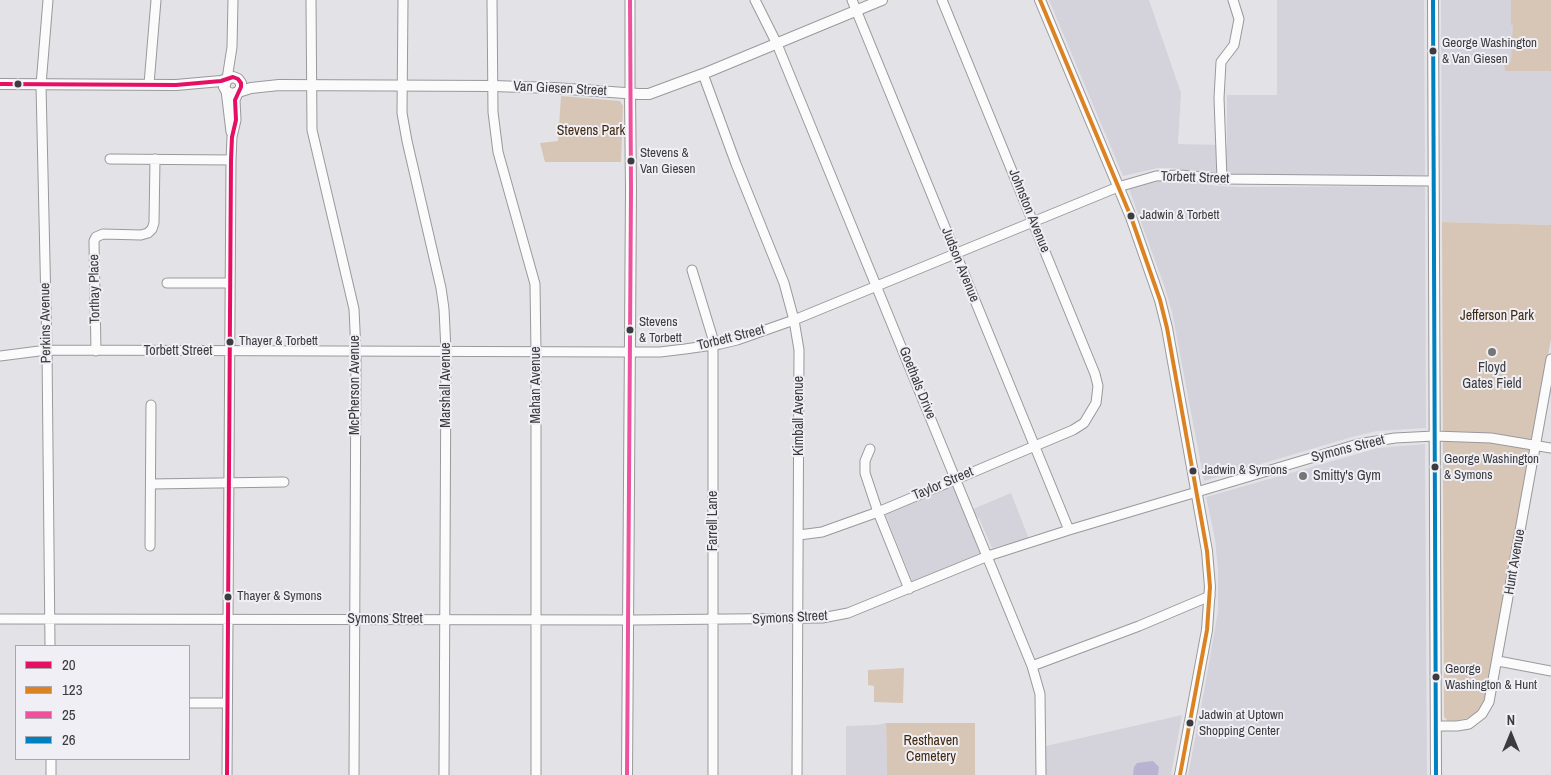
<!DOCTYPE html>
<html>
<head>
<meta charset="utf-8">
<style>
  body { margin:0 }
  #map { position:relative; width:1551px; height:775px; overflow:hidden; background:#e3e3e7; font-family:"Archivo Narrow",sans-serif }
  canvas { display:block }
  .legend { position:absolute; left:15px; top:645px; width:175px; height:115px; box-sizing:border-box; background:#f0eff5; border:1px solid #a8a7ac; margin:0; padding:6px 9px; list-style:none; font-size:15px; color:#3c3c3e }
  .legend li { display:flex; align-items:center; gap:10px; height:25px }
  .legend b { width:25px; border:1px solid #a8a7ac }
  .north { position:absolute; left:1486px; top:710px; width:50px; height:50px; -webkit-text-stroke:4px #f0eff5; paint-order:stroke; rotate:0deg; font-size:14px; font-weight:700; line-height:20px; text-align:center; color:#3c3c3e }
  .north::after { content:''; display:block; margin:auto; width:18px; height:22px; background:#3c3c3e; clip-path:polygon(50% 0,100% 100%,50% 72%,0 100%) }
</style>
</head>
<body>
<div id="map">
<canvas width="1551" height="775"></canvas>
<ul class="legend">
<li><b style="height:6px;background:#e60f63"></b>20</li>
<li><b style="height:6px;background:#db8323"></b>123</li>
<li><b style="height:6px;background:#ef519e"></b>25</li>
<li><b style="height:6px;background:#0080c0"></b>26</li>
</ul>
<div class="north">N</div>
</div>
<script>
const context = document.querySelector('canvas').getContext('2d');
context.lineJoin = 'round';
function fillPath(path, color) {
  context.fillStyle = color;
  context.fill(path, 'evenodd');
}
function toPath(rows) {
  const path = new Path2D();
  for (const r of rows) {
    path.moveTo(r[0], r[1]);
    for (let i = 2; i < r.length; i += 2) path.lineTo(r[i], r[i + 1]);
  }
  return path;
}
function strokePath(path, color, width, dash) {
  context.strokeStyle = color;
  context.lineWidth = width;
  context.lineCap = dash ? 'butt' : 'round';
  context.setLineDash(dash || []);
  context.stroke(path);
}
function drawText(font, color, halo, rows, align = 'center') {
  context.font = font + ' "Archivo Narrow",sans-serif';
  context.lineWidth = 4;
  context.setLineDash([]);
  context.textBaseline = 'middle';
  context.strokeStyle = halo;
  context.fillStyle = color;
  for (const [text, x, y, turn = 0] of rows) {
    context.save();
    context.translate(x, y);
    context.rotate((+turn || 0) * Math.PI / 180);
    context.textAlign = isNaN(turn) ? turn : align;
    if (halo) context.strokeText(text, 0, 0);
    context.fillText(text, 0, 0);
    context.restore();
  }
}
const built = toPath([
  [1049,0,1149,0,1181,93,1178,144,1227,145,1227,95,1277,95,1277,0,1424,0,1425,175,1232,176,1170,168,1158,168,1123,176],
  [1441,0,1551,0,1551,225,1442,222],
  [1172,180,1218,186,1240,187,1425,186,1426,428,1377,431,1352,437,1204,481,1172,312,1165,288,1129,189,1158,181],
  [1425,444,1427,775,1188,775,1203,697,1218,611,1218,572,1215,539,1206,497,1378,448],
  [954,485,982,555,913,583,885,513],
  [1011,493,1029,539,992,548,979,518,975,517,973,509],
  [1182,715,1171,775,1046,775,1046,746],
  [886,723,887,775,846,775,846,726,877,725]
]);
const green = toPath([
  [1511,0,1551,0,1551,71,1505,71,1504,63,1511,62,1513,25,1511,25],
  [561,96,620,101,623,106,621,162,545,162,540,143,558,141],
  [1442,222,1551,225,1551,339,1485,700,1477,713,1469,718,1453,721,1448,721,1444,717],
  [904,668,903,703,874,702,874,686,868,685,868,670],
  [886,723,975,723,975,775,887,775]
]);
const water = toPath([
  [1153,761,1159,767,1158,775,1133,775,1134,767,1137,763]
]);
const minor = toPath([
  [48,0,41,85,47,350,50,646],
  [311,0,312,130,354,309,356,352,354,775],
  [403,0,402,113,407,141,441,288,444,309,446,351,444,775],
  [492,0,493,112,498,152,535,284,536,352,536,775],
  [630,0,630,94],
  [755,0,777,44,1032,666,1040,694,1041,775],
  [852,0,1069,530],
  [703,74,736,164,784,283,794,320,799,350,797,775],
  [227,79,232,47,233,0],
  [149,84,156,0],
  [226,90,231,132],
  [110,159,231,160],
  [1222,179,1219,98,1221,62,1234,45,1239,19,1233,0],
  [692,270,713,339,713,775],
  [167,283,230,283],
  [96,351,94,241,96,237,103,234,141,235,148,233,152,229,154,223,155,159],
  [0,356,47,350,621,352,660,352,685,349,720,344,737,340,794,320,1118,187,1156,176,1180,175,1222,179,1433,181],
  [870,449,865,461,865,473,878,512,909,589],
  [151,484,284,482],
  [799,535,822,532,878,512,1073,430,1084,423,1096,403,1098,386,1095,374,942,0],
  [150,546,151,405],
  [0,619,634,620,822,618,848,613,988,556,1069,530,1358,444,1395,438,1434,436,1491,438,1551,448],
  [1498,661,1551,671],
  [1032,666,1139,626,1210,596],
  [189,703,227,703],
  [1436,726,1457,726,1469,724,1482,714,1489,702,1551,359],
  [51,759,51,775],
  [227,775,231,160,232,137,236,120,235,100,239,91]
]);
const major = toPath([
  [1040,0,1131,217,1160,300,1167,328,1207,551,1210,587,1207,630,1180,775],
  [1433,0,1436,775],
  [227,79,224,87,227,92,232,94,251,88,279,85,493,86,554,88,639,94,649,94,703,74,882,0],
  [0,84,176,85,221,81,233,77,238,79,241,83,241,87,239,91],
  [627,775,631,190,630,94]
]);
const bus1 = toPath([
  [0,84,176,85,221,81,233,77,238,79,241,83,241,87,235,100,236,120,232,137,231,160,227,775]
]);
const bus2 = toPath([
  [1040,0,1131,217,1160,300,1167,328,1207,551,1210,587,1207,630,1180,775]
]);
const bus3 = toPath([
  [627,775,631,190,630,0]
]);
const bus4 = toPath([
  [1433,0,1436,775]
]);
const markers = [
  [1433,51,4.5,"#3c3c3e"],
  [18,84,4.5,"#3c3c3e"],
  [631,161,4.5,"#3c3c3e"],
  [1131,216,4.5,"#3c3c3e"],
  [630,330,4.5,"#3c3c3e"],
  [230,342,4.5,"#3c3c3e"],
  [1492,352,5,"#767679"],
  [1435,467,4.5,"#3c3c3e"],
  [1193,471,4.5,"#3c3c3e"],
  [1303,476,5,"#767679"],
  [228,597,4.5,"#3c3c3e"],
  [1436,677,4.5,"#3c3c3e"],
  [1190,723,4.5,"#3c3c3e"]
];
const busNames = [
  ["George Washington",1442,44],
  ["& Van Giesen",1442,60],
  ["Stevens &",640,154],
  ["Van Giesen",640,170],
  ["Jadwin & Torbett",1140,216],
  ["Stevens",639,323],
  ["& Torbett",639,339],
  ["Thayer & Torbett",239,342],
  ["George Washington",1444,460],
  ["& Symons",1444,476],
  ["Jadwin & Symons",1202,471],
  ["Thayer & Symons",237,597],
  ["George",1445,670],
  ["Washington & Hunt",1445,686],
  ["Jadwin at Uptown",1199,716],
  ["Shopping Center",1199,732]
];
const streetNames = [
  ["Van Giesen Street",560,89,3],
  ["Torbett Street",1195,178,2],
  ["Johnston Avenue",1029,211,68],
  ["Judson Avenue",960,265,68],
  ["Torthay Place",95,289,-91],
  ["Perkins Avenue",46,323,-91],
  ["Torbett Street",731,338,-14],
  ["Torbett Street",178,351],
  ["Goethals Drive",917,383,68],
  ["McPherson Avenue",355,385,-90],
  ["Marshall Avenue",446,385,-90],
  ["Mahan Avenue",536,385,-90],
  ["Kimball Avenue",799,416,-90],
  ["Symons Street",1348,449,-14],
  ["Taylor Street",943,484,-23],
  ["Farrell Lane",713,521,-90],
  ["Hunt Avenue",1515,562,-80],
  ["Symons Street",790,618,-3],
  ["Symons Street",385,619]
];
const parkNames = [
  ["Stevens Park",591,131],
  ["Jefferson Park",1497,316],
  ["Resthaven",931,741],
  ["Cemetery",931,757]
];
const poiNames = [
  ["Floyd",1492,368],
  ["Gates Field",1492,384],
  ["Smitty's Gym",1313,476,"left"]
];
fillPath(built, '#d4d3dc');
fillPath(green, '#d7c6b6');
fillPath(water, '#b7b3d1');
strokePath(minor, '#99999c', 11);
strokePath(major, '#99999c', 12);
strokePath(minor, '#fbfbfb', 9);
strokePath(major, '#fbfbfb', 10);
strokePath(bus1, '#e60f63', 4);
strokePath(bus2, '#db8323', 4);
strokePath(bus3, '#ef519e', 4);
strokePath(bus4, '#0080c0', 4);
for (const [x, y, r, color] of markers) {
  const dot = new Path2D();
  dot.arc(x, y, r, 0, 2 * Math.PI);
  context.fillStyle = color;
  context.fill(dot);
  strokePath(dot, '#f0eff5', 2);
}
drawText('13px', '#3c3c3e', '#f0eff5', busNames, 'left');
drawText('14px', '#3c3c3e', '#f0eff5', streetNames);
drawText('14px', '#41290e', '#f0eff5', parkNames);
drawText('14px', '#3c3c3e', '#f0eff5', poiNames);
</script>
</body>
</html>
